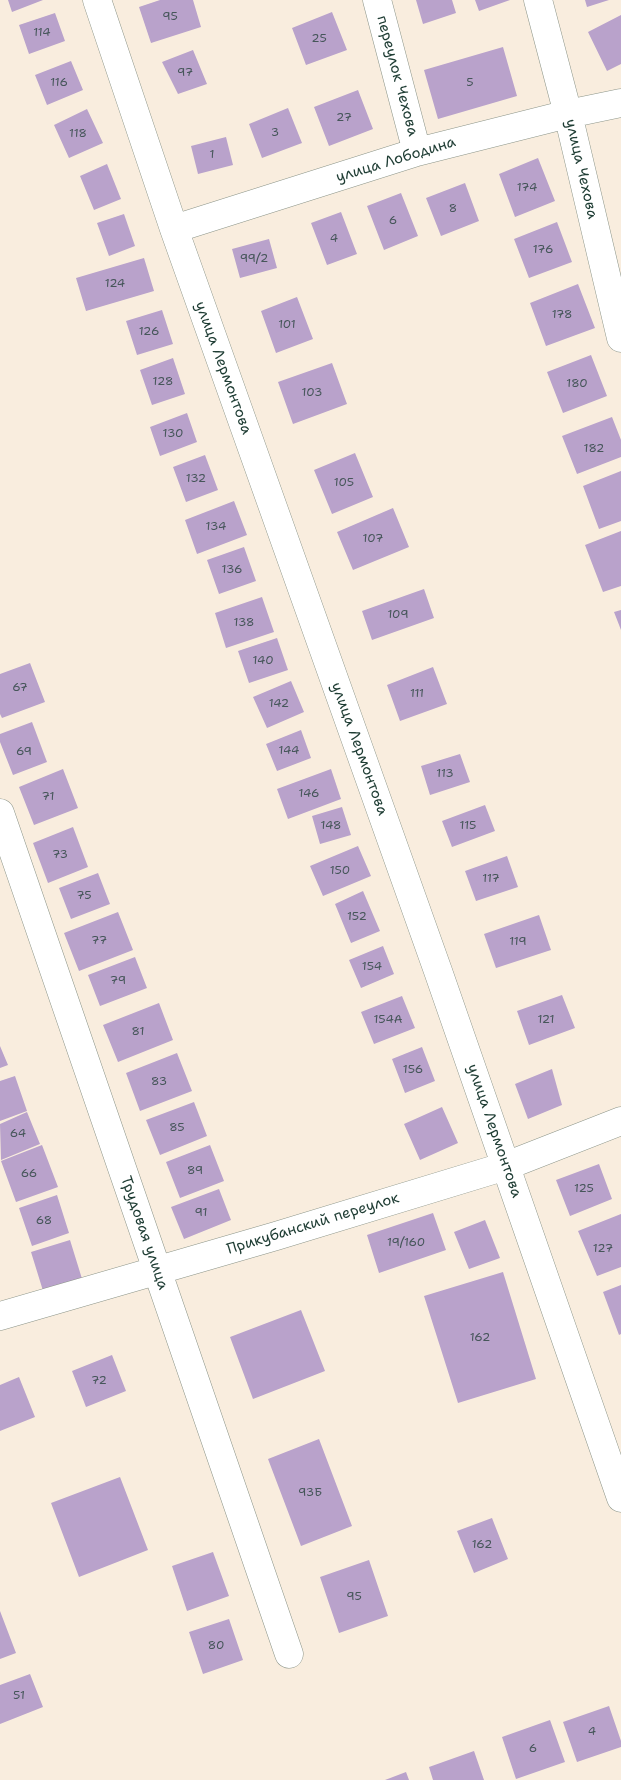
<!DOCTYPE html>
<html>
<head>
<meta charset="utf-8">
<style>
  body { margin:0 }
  canvas { display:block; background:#f9edde }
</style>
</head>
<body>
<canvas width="621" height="1780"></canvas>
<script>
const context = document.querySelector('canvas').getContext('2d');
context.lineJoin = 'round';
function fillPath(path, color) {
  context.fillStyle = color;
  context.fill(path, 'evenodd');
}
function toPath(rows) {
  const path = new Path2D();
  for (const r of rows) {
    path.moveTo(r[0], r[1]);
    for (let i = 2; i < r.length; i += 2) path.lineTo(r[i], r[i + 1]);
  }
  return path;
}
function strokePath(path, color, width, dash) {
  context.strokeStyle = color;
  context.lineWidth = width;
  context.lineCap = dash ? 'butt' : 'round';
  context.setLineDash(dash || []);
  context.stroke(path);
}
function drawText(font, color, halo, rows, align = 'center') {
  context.font = font + ' "Shantell Sans",sans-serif';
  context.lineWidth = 4;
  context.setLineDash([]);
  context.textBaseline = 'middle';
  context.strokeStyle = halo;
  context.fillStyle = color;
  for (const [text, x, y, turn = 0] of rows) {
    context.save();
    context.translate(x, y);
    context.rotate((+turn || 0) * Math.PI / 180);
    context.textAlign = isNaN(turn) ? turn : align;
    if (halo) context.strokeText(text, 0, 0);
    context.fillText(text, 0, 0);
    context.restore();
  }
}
const building = toPath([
  [8,0,43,0,12,12],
  [160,0,193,0,201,27,151,43,139,7],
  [416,0,452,0,456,13,423,24],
  [475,0,510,0,479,11],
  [585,0,609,0,587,7],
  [332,12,347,50,306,65,292,28],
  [55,13,65,41,29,54,19,25],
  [621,15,621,64,607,71,588,32],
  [503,47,517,96,438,119,424,70],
  [193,50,207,84,178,94,162,62],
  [71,61,83,90,47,105,35,75],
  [358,90,373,129,329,146,314,107],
  [288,108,302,143,262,158,249,124],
  [87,109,103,143,69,158,54,125],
  [226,137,233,165,198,174,191,146],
  [538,158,555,201,515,217,499,174],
  [107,164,121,199,94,210,80,176],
  [465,183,479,221,441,236,426,198],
  [401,193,418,236,384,250,367,206],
  [341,212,357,254,327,265,311,223],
  [124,214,135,246,109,256,97,223],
  [557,222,572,262,529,278,514,239],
  [269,239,277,268,240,278,232,249],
  [144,258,154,291,86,311,76,278],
  [578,284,595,328,546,346,530,303],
  [297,297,313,339,276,353,261,311],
  [162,310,173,344,137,355,126,321],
  [591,355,607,396,563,413,547,372],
  [173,358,185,394,152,405,140,370],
  [332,363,347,404,293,424,278,382],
  [187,413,197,442,160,456,150,427],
  [612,417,621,440,621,457,577,474,562,436],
  [355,453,373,497,332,514,314,470],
  [205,455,218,490,186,502,173,467],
  [621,471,621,521,599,529,583,486],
  [234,501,247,535,197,554,185,520],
  [393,508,409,547,353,570,337,532],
  [621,531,621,586,603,592,585,545],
  [244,547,256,581,219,594,207,560],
  [424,589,434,618,372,640,362,611],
  [262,597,274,632,226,648,215,613],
  [621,610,621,630,614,612],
  [277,638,288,670,249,683,238,651],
  [30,663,45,702,2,718,0,714,0,674],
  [433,667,447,704,400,721,387,685],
  [291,681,304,712,267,728,253,697],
  [32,722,47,762,13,775,0,742,0,734],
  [301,730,311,758,277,771,266,744],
  [460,754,470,782,430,795,421,766],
  [63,769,78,808,34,825,19,787],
  [331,769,341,799,288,819,277,789],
  [485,805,495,831,452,847,442,821],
  [342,807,351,835,320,844,312,816],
  [73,827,88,867,48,883,33,843],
  [358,846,371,876,323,896,310,866],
  [507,856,518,887,476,901,465,871],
  [98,873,110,904,71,919,59,888],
  [363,891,380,931,351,943,335,904],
  [118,912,133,950,79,971,64,933],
  [539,915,551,950,496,968,484,934],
  [383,946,394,974,361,988,349,960],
  [135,957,147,988,100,1006,88,975],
  [562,995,575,1028,529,1045,517,1011],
  [402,996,415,1028,374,1044,361,1012],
  [159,1003,173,1040,118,1062,103,1025],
  [0,1046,8,1065,0,1068],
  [422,1047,435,1081,405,1093,392,1059],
  [177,1053,192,1091,140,1111,126,1073],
  [552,1069,562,1105,528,1119,515,1084],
  [15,1076,27,1111,0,1121,0,1081],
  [194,1102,207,1136,160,1155,146,1120],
  [442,1107,458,1143,420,1160,404,1124],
  [27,1112,40,1144,1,1160,0,1124],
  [42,1145,58,1187,16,1202,1,1161],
  [210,1145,224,1181,180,1198,166,1162],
  [599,1164,612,1199,570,1216,556,1180],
  [219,1189,231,1220,184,1239,171,1207],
  [57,1195,69,1233,32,1246,19,1208],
  [433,1213,446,1250,379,1273,367,1235],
  [621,1214,621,1267,597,1276,578,1231],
  [485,1220,500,1258,469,1269,454,1232],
  [70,1240,83,1282,44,1294,31,1252],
  [503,1272,536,1379,458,1403,424,1296],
  [621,1285,621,1334,619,1335,603,1292],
  [301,1310,325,1371,253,1399,230,1337],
  [112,1355,126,1391,86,1407,72,1371],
  [19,1377,35,1417,0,1431,0,1385],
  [319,1439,352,1526,301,1546,268,1459],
  [120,1477,148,1550,79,1577,51,1503],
  [492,1518,508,1559,474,1573,457,1531],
  [213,1552,229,1596,187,1611,172,1566],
  [369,1560,388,1616,339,1633,320,1577],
  [0,1611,16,1653,0,1659],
  [229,1619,243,1660,203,1674,189,1632],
  [30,1674,43,1707,0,1724,0,1685],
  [609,1706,621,1741,621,1747,577,1762,563,1722],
  [550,1720,565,1762,516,1779,502,1737],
  [474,1751,484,1780,433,1780,429,1767],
  [406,1772,409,1780,385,1780]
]);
const minor = toPath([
  [97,0,174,229,438,971,621,1498],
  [377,0,417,152],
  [538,0,568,114,621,338],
  [174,229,417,152,568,114,621,103],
  [0,813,289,1654],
  [0,1316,276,1236,506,1166,621,1121]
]);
const numberNames = [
  ["95",170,17],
  ["114",42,33],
  ["25",319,39],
  ["97",185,73],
  ["116",59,83],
  ["5",470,83],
  ["27",344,118],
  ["3",275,133],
  ["118",78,134],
  ["1",212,155],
  ["174",527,188],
  ["8",453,209],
  ["6",393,221],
  ["4",334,239],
  ["176",543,250],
  ["99/2",254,259],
  ["124",115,284],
  ["178",562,315],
  ["101",287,325],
  ["126",149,332],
  ["128",163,382],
  ["180",577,384],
  ["103",312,393],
  ["130",173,434],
  ["182",594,449],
  ["132",196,479],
  ["105",344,483],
  ["134",216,527],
  ["107",373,539],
  ["136",232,570],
  ["109",398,615],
  ["138",244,623],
  ["140",263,661],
  ["67",20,688],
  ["111",417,694],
  ["142",279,704],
  ["144",289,751],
  ["69",24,752],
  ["113",445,774],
  ["146",309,794],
  ["71",48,797],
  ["148",331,826],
  ["115",468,826],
  ["73",60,855],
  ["150",340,871],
  ["117",491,879],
  ["75",84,896],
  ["152",357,917],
  ["77",99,941],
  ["119",518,942],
  ["154",372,967],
  ["79",118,981],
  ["154А",388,1020],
  ["121",546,1020],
  ["81",138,1032],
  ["156",413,1070],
  ["83",159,1082],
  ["85",177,1128],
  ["64",18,1134],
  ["89",195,1171],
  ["66",29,1174],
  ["125",584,1189],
  ["91",201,1213],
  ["68",44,1221],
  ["19/160",406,1243],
  ["127",603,1249],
  ["162",480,1338],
  ["72",99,1381],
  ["93Б",310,1493],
  ["162",482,1545],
  ["95",354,1597],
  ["80",216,1646],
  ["51",19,1696],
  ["4",592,1732],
  ["6",533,1749]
];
const streetNames = [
  ["переулок Чехова",397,76,75],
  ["улица Лободина",396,160,-17],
  ["улица Чехова",581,169,77],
  ["улица Лермонтова",223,368,70],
  ["улица Лермонтова",359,749,70],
  ["улица Лермонтова",494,1131,71],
  ["Прикубанский переулок",313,1224,-17],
  ["Трудовая улица",144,1233,71]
];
fillPath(building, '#b9a2cb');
strokePath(minor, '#8c9589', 29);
strokePath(minor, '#fff', 28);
drawText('12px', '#46565a', null, numberNames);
drawText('15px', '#1f3d34', '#fff', streetNames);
</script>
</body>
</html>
